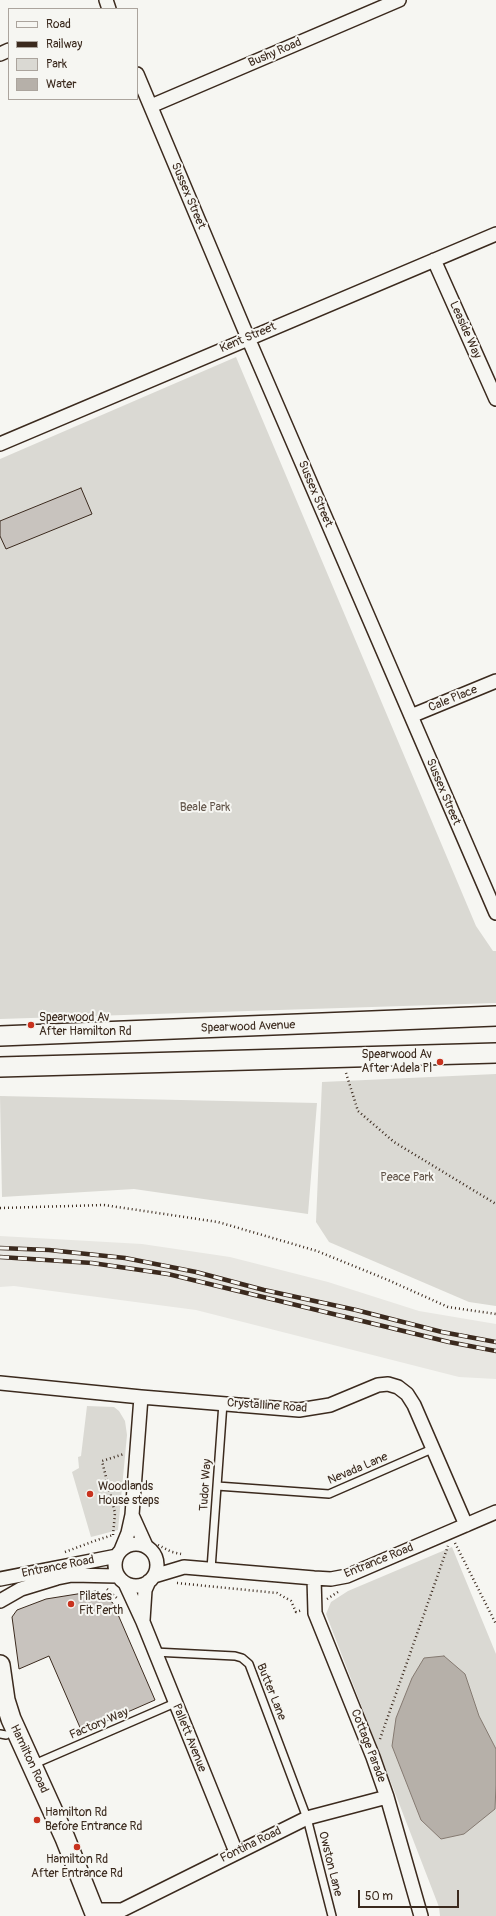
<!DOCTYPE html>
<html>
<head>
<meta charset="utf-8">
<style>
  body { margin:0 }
  #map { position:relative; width:496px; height:1916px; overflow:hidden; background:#f6f6f2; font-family:Pangolin,sans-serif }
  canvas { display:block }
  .legend { position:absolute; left:8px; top:8px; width:130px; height:92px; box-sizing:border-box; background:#f6f6f2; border:1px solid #aba49d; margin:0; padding:5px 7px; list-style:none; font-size:12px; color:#3b2a1e }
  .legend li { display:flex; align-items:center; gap:8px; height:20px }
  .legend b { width:20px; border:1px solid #aba49d }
  .scale { position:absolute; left:358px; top:1890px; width:101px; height:18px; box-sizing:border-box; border:2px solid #3b2a1e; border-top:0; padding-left:5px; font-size:12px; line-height:14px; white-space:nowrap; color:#3b2a1e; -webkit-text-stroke:3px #f6f6f2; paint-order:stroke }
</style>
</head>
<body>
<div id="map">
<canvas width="496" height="1916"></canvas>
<ul class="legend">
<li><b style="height:5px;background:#f6f6f2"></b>Road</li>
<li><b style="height:5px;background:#3b2a1e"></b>Railway</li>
<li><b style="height:11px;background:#dad9d3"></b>Park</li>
<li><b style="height:11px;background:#b6b0a9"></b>Water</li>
</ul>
<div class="scale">50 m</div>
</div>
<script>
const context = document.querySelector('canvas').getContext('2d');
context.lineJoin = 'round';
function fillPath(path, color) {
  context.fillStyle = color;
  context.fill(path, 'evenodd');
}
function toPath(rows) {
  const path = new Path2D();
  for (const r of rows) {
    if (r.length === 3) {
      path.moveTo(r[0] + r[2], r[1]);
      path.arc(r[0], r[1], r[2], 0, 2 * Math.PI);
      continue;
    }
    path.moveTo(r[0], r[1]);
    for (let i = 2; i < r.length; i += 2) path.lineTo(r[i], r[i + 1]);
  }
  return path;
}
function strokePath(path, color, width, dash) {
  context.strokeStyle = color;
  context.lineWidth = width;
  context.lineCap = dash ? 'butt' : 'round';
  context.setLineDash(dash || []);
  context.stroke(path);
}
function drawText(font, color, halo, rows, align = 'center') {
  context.font = font + ' Pangolin,sans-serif';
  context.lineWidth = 4;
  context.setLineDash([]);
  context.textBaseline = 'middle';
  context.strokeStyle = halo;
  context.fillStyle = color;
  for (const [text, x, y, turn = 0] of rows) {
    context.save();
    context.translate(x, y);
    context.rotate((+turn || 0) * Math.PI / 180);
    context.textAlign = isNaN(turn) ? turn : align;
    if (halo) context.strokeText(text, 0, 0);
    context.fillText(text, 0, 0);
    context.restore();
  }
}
const built = toPath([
  [0,1236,142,1244,230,1257,328,1282,419,1311,496,1324,496,1379,459,1377,196,1310,14,1286,0,1287]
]);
const green = toPath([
  [236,357,476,926,493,951,496,951,496,1003,0,1019,0,459],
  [496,1074,496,1306,469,1302,329,1242,316,1222,322,1082],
  [0,1096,317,1103,308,1214,134,1189,2,1197],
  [87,1406,114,1407,119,1411,125,1421,127,1435,118,1530,91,1537,72,1472,79,1468,78,1457,81,1456],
  [452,1547,496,1654,496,1916,440,1916,439,1907,326,1614,331,1602,348,1591]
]);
const water = toPath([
  [444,1656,465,1674,479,1716,496,1749,496,1785,495,1809,464,1834,441,1839,421,1820,392,1746,396,1718,412,1678,424,1658,444,1656]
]);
const building = toPath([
  [81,488,92,514,6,549,0,536,0,521,81,488],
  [96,1591,113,1603,155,1700,82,1732,49,1656,19,1669,12,1617,17,1610,46,1599,96,1591]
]);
const path = toPath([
  [346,1073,358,1111,394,1142,496,1204],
  [0,1208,104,1205,218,1222,317,1251,388,1280,448,1307,496,1314],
  [113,1535,115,1513,102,1461,124,1454],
  [455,1543,496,1624],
  [158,1545,172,1552,181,1554],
  [65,1552,97,1540,113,1535],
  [177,1583,277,1593,291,1601,296,1612,302,1610],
  [107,1589,118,1599],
  [327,1599,338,1592],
  [380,1739,448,1546]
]);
const lane = toPath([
  [217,1486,329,1494,432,1449],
  [211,1569,223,1403],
  [154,1652,235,1656,242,1658,249,1664,307,1818,332,1916],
  [0,1734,6,1735],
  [32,1765,175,1703]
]);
const street = toPath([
  [106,0,109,9],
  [0,54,9,50],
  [137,74,248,338,496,913],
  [151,106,399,0],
  [434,260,496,399],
  [0,444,496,234],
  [411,716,496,681],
  [0,1383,141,1397,299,1410,330,1405,378,1385,388,1384,398,1387,407,1394,414,1405,466,1525],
  [132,1515,146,1546],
  [136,1565,21],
  [121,1550,128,1533,132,1515,141,1397],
  [154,1576,184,1567,314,1578,331,1579,347,1576,496,1512],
  [314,1578,315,1613,373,1757,387,1797,421,1916],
  [0,1579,117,1556],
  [125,1583,143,1622,236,1852],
  [0,1601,21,1589,57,1578,72,1575,117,1576],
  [143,1620,145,1590,149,1581],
  [93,1910,122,1910,307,1818,387,1797]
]);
const secondary = toPath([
  [0,1036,496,1016],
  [0,1067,496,1053],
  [0,1665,5,1700,11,1719,65,1838,96,1916]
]);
const rail = toPath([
  [0,1248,49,1250,125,1258,196,1272,264,1290,356,1310,442,1332,496,1342],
  [0,1257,92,1263,168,1274,449,1342,496,1351]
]);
const markers = [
  [31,1025,4,"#c8321e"],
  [440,1062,4,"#c8321e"],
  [90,1494,4,"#c8321e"],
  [71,1604,4,"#c8321e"],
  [37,1820,4,"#c8321e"],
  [77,1847,4,"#c8321e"]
];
const streetNames = [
  ["Bushy Road",275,53,-23],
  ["Sussex Street",188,196,67],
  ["Leaside Way",465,330,66],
  ["Kent Street",248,338,-23],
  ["Sussex Street",315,494,67],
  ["Cale Place",453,699,-22],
  ["Sussex Street",443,792,67],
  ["Spearwood Avenue",248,1027,-2],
  ["Crystalline Road",267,1406,4],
  ["Nevada Lane",358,1469,-23],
  ["Tudor Way",206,1485,-86],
  ["Entrance Road",379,1561,-22],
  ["Entrance Road",58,1567,-11],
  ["Butter Lane",271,1692,68],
  ["Factory Way",99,1724,-23],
  ["Pallett Avenue",189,1738,68],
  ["Cottage Parade",368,1746,69],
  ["Hamilton Road",29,1759,65],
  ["Fontina Road",251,1845,-26],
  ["Owston Lane",330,1864,76]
];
const parkNames = [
  ["Beale Park",205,808],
  ["Peace Park",407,1178]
];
const poiNames = [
  ["Spearwood Av",39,1018],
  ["After Hamilton Rd",39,1032],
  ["Spearwood Av",432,1055,"right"],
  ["After Adela Pl",432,1069,"right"],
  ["Woodlands",98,1487],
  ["House steps",98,1501],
  ["Pilates",79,1597],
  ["Fit Perth",79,1611],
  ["Hamilton Rd",45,1813],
  ["Before Entrance Rd",45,1827],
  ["Hamilton Rd",77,1860,"center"],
  ["After Entrance Rd",77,1874,"center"]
];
fillPath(built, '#e8e7e2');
fillPath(green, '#dad9d3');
fillPath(water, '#b6b0a9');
strokePath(water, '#857a71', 1);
fillPath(building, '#c8c3be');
strokePath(building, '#3b2a1e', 1);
strokePath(lane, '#3b2a1e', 10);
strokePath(street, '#3b2a1e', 16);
strokePath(secondary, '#3b2a1e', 22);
strokePath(path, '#3b2a1e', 2.5, [1, 3]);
strokePath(lane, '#f6f6f2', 7);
strokePath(street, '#f6f6f2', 13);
strokePath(secondary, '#f6f6f2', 19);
strokePath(rail, '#3b2a1e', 4.5);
strokePath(rail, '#f6f6f2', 3, [9]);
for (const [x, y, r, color] of markers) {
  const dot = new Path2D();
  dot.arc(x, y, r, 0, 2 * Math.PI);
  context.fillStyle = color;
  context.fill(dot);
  strokePath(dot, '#f6f6f2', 1.5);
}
drawText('12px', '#3b2a1e', '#f6f6f2', streetNames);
drawText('12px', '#63564b', '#f6f6f2', parkNames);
drawText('12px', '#3b2a1e', '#f6f6f2', poiNames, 'left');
</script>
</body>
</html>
